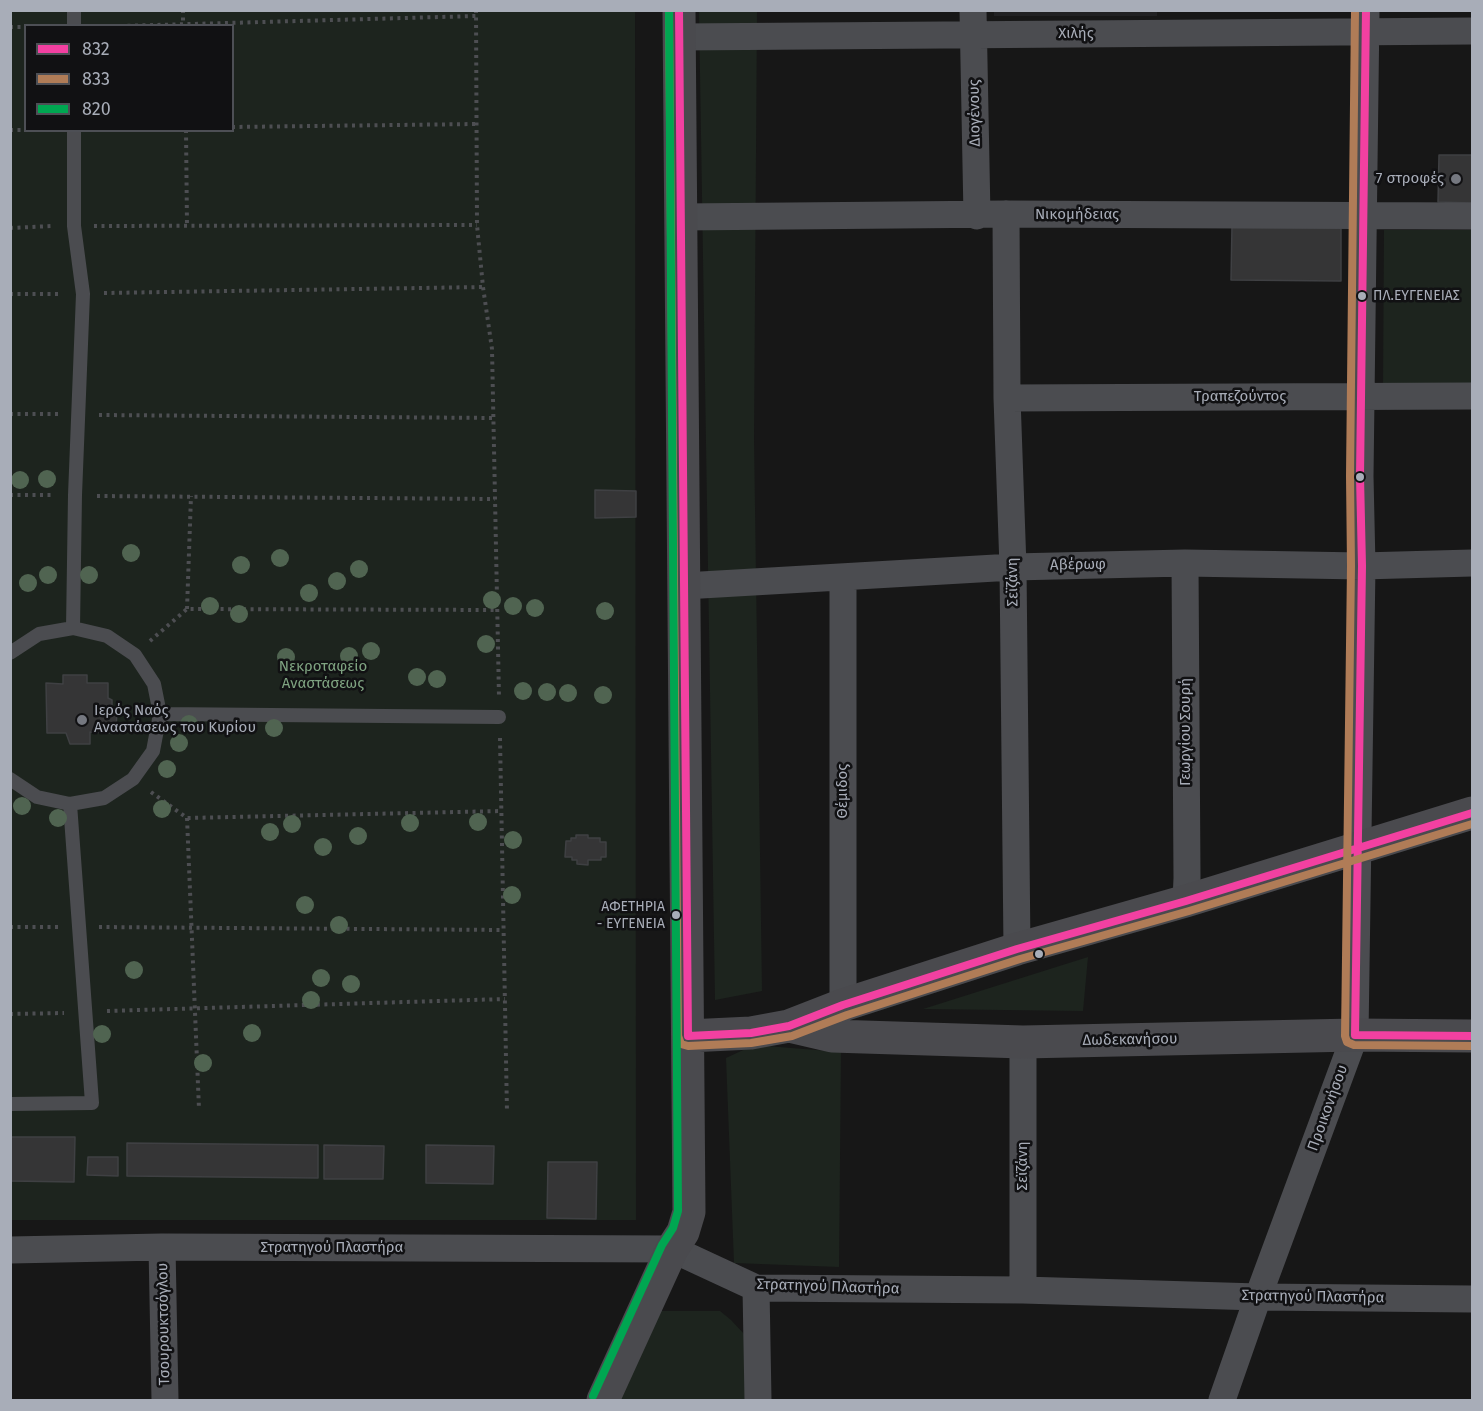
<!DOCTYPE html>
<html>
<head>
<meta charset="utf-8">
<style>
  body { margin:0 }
  #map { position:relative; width:1483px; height:1411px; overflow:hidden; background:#171717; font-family:"Fira Sans",sans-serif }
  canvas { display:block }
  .frame { position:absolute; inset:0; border:12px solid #a8adb8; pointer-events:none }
  .legend { position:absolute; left:24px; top:24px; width:210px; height:108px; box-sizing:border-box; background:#111113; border:2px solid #4d4f55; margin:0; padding:8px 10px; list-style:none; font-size:18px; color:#a8adb8 }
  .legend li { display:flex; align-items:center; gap:12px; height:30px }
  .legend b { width:30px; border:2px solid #4d4f55 }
</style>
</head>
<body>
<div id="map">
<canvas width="1483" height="1411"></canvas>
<div class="frame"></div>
<ul class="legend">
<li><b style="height:8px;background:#f240a1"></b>832</li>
<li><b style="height:8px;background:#b07c57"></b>833</li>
<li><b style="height:8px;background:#00a651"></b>820</li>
</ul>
</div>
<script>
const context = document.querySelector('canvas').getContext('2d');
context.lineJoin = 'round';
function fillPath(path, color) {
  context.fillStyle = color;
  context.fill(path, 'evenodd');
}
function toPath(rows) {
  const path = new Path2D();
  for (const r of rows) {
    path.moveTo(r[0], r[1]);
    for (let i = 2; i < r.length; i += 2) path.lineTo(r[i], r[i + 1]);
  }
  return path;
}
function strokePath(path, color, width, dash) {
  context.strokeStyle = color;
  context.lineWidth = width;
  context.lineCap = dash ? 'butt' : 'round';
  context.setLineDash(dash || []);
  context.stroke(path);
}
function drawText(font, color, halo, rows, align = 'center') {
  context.font = font + ' "Fira Sans",sans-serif';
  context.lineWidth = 5;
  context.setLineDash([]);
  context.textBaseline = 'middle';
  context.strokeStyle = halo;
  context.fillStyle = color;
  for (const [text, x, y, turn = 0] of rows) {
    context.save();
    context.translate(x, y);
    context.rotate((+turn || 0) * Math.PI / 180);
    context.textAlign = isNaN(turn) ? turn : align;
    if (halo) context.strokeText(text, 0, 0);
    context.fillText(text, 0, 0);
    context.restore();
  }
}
const built = toPath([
  [1157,11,1157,16,994,16,994,10]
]);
const green = toPath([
  [10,11,635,11,636,1220,11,1220],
  [26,26,232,26,232,130,26,130],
  [699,11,757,11,754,438,762,991,715,1000],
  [1384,230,1472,230,1472,387,1383,390],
  [1088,957,1083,1011,923,1009],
  [754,1045,841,1052,839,1267,734,1263,726,1058],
  [648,1311,720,1311,731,1320,745,1335,746,1400,603,1400]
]);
const building = toPath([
  [1439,155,1472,155,1472,203,1438,202,1439,155],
  [1232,225,1341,226,1341,281,1231,280,1232,225],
  [595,490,636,491,636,517,595,518,595,490],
  [63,675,87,675,87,683,108,683,108,698,112,700,112,707,117,710,116,730,109,730,109,733,90,732,90,744,70,744,66,733,47,733,46,683,63,684,63,675],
  [576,835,588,835,588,838,600,838,600,842,606,842,606,857,601,857,601,860,588,860,588,865,577,864,577,860,572,860,572,857,565,857,566,841,571,841,571,838,576,838,576,835],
  [10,1137,75,1137,74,1182,10,1181,10,1137],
  [127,1143,318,1145,318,1178,127,1176,127,1143],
  [324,1145,384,1146,383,1179,324,1179,324,1145],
  [426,1145,494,1146,493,1184,426,1183,426,1145],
  [88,1157,118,1157,118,1176,87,1175,88,1157],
  [548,1162,597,1162,596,1219,547,1218,548,1162]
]);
const path = toPath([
  [183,10,183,25],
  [476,10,477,225,483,287,492,349,499,697],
  [120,26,476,16],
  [10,27,26,27],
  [232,127,477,124],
  [10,130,26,130],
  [186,130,187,226],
  [94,226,477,225],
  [10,228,53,226],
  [104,293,483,287],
  [10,294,61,294],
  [10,414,58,414],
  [99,415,494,418],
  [10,495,53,495],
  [97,496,495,499],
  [187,609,191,496],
  [150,641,187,609,497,610],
  [500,738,507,1112],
  [151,792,187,818,501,811],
  [187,818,199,1109],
  [10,927,59,927],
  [99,927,503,930],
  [107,1011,505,999],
  [10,1014,64,1013]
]);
const lane = toPath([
  [74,10,74,26],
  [73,628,75,495,83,294,74,226,74,130],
  [10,653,39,634,73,628,107,636,135,655,154,684,160,714,153,751,133,779,104,798,70,804,37,797,10,779],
  [160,714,499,717],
  [10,1104,92,1103,70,804]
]);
const street = toPath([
  [973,10,977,216],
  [679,37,1472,31],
  [1006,214,1007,398,1013,567,1017,949],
  [681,217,1006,214,1472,216],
  [1007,398,1472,396],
  [1185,563,1187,878,1186,901],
  [843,578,843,1005],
  [684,586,1013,567,1185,563,1362,566,1472,563],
  [1023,1042,1023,1290],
  [162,1247,165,1400],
  [10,1250,162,1247,672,1249,756,1288,1023,1290,1258,1297,1472,1299],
  [756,1288,758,1400],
  [1222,1400,1258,1297,1355,1035,1362,566,1360,476,1366,10]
]);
const secondary = toPath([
  [789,1026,832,1036,1023,1042,1355,1035,1472,1036],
  [688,1036,751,1033,789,1026,843,1005,1017,949,1186,901,1472,813],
  [603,1400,672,1249,683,1232,689,1212,679,10]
]);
const bus1 = toPath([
  [679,10,688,1036,751,1033,789,1026,843,1005,1017,949,1186,901,1472,813],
  [1366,10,1360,476,1362,566,1355,1035,1472,1036]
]);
const bus2 = toPath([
  [669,10,678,1036,681,1044,688,1046,751,1043,792,1036,847,1015,1020,959,1189,911,1472,824],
  [1355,10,1350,476,1351,566,1345,1036,1347,1042,1354,1045,1472,1046]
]);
const bus3 = toPath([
  [593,1396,662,1245,673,1228,678,1211,669,10]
]);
const trees = [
  [47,479],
  [20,480],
  [131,553],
  [280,558],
  [241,565],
  [359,569],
  [48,575],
  [89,575],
  [337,581],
  [28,583],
  [309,593],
  [492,600],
  [210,606],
  [513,606],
  [535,608],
  [605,611],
  [239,614],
  [486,644],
  [371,651],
  [349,656],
  [286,657],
  [417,677],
  [437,679],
  [523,691],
  [547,692],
  [568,693],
  [603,695],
  [189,724],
  [274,728],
  [179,743],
  [167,769],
  [22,806],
  [162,809],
  [58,818],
  [478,822],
  [410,823],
  [292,824],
  [270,832],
  [358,836],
  [513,840],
  [323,847],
  [512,895],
  [305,905],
  [339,925],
  [134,970],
  [321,978],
  [351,984],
  [311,1000],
  [252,1033],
  [102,1034],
  [203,1063]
];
const markers = [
  [1456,179,6,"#757880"],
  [1362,296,5,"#a8adb8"],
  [1360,477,5,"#a8adb8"],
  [82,720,6,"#757880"],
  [676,915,5,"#a8adb8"],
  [1039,954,5,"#a8adb8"]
];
const busNames = [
  ["ΠΛ.ΕΥΓΕΝΕΙΑΣ",1373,296],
  ["ΑΦΕΤΗΡΙΑ",665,907,"right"],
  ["- ΕΥΓΕΝΕΙΑ",665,924,"right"]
];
const streetNames = [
  ["Χιλής",1076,34],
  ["Διογένους",975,113,-91],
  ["Νικομήδειας",1077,215],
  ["Τραπεζούντος",1240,397],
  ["Αβέρωφ",1078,565,-1],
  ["Σεϊζάνη",1013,582,-91],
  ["Γεωργίου Σουρή",1186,732,-90],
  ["Θέμιδος",843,791,-90],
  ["Δωδεκανήσου",1130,1040,-1],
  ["Προικονήσου",1328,1108,-70],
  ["Σεϊζάνη",1023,1166,-90],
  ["Στρατηγού Πλαστήρα",332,1248],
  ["Στρατηγού Πλαστήρα",828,1287,2],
  ["Στρατηγού Πλαστήρα",1313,1297,1],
  ["Τσουρουκτσόγλου",164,1324,-91]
];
const poiNames = [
  ["7 στροφές",1444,179],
  ["Ιερός Ναός",94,711,"left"],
  ["Αναστάσεως του Κυρίου",94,728,"left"]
];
const parkNames = [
  ["Νεκροταφείο",323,667],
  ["Αναστάσεως",323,684]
];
fillPath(built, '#212123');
fillPath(green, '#1d241e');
fillPath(building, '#353536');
strokePath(building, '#3f4043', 1.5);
strokePath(path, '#4d4e52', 4, [3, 4.5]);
strokePath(lane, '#4b4c50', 14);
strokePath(street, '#4b4c50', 27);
strokePath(secondary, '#4a4a4e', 33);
strokePath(bus1, '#f240a1', 8);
strokePath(bus2, '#b07c57', 8);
strokePath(bus3, '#00a651', 8);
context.fillStyle = '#506451';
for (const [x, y] of trees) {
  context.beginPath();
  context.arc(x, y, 9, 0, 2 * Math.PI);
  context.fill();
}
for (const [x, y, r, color] of markers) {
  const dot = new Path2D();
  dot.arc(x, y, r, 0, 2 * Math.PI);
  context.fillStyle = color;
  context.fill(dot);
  strokePath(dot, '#111113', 2);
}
drawText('14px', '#a8adb8', '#111113', busNames, 'left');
drawText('15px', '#a8adb8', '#111113', streetNames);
drawText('15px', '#a8adb8', '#111113', poiNames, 'right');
drawText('15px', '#7fa381', '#111113', parkNames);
</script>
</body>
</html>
